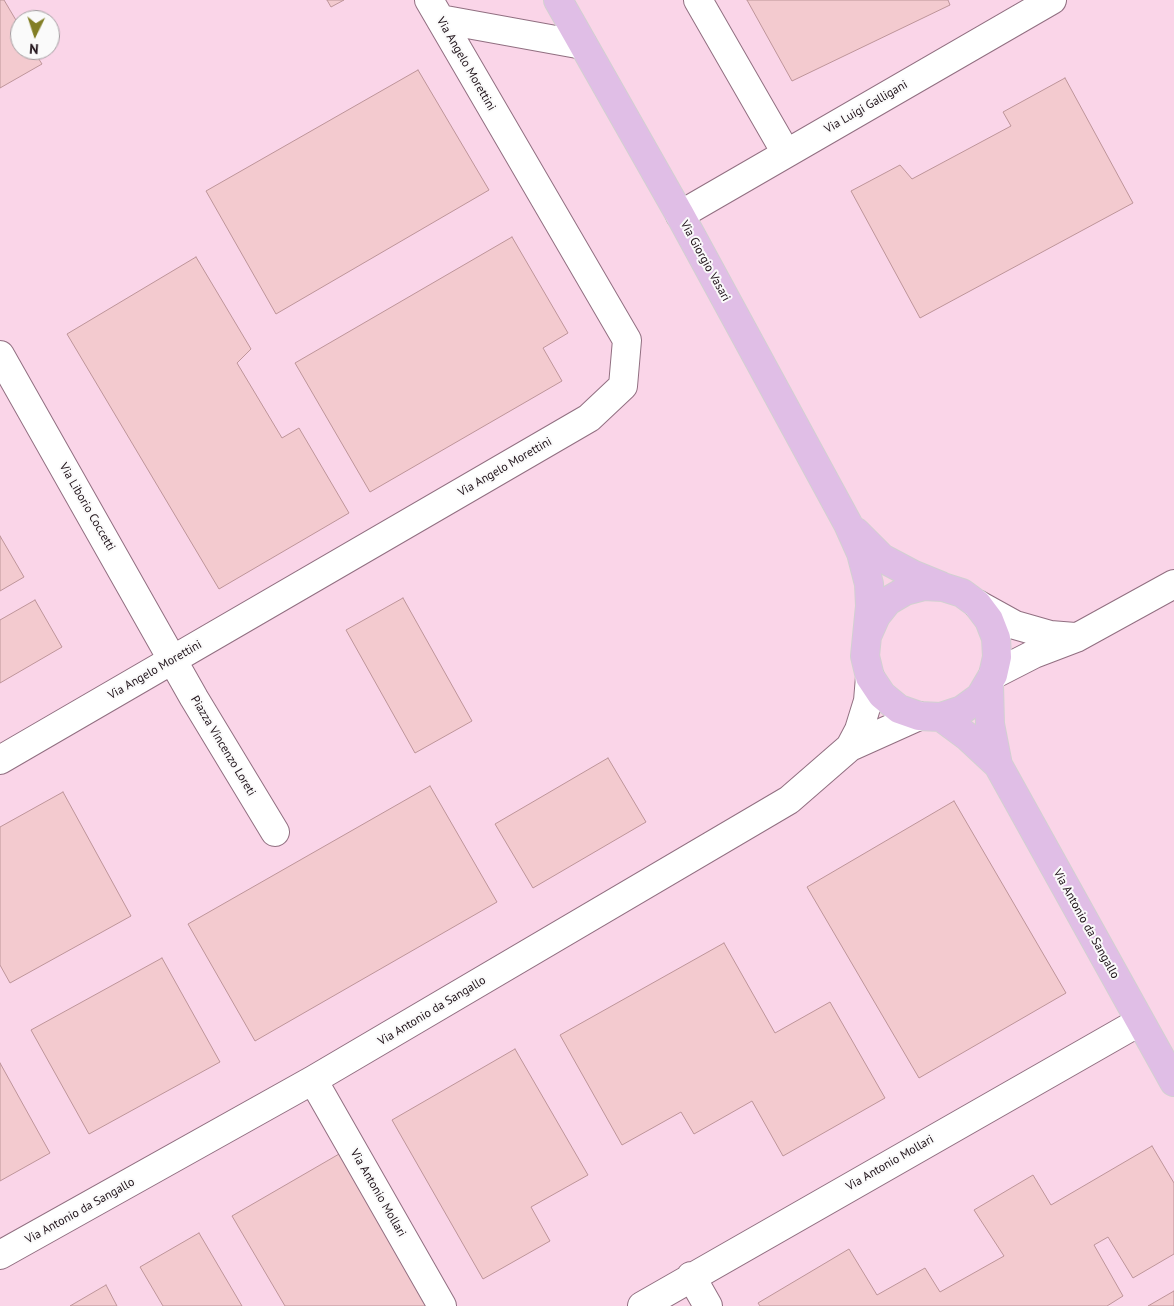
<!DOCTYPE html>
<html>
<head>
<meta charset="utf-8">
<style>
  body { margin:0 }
  #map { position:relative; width:1174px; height:1306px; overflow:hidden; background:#fde6f1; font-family:"PT Sans",sans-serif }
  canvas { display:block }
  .north { position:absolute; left:10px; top:10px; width:50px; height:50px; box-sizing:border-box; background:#fafafa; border:1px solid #a29da0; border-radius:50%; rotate:184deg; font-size:14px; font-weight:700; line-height:20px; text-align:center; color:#1f1219 }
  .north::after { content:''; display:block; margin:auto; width:18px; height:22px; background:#827e25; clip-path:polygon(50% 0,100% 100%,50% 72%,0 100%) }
</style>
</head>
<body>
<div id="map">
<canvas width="1174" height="1306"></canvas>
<div class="north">N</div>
</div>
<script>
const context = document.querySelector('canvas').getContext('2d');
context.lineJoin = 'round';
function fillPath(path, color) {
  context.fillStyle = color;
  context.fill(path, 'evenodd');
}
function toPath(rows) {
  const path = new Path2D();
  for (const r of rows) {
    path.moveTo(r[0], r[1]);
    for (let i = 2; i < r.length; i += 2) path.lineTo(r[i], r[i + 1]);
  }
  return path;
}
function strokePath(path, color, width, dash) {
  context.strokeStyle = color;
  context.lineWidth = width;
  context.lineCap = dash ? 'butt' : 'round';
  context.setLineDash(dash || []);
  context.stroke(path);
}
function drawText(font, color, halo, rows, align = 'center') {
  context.font = font + ' "PT Sans",sans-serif';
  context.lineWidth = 4;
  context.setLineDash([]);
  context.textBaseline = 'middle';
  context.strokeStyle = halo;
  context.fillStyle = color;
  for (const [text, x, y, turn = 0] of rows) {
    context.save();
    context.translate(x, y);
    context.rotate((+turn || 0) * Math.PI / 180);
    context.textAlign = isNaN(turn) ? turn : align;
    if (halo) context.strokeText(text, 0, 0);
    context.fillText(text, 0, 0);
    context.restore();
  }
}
const built = toPath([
  [0,0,1174,0,1174,1306,0,1306],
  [20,20,50,20,50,50,20,50]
]);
const building = toPath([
  [0,0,4,0,20,27,20,50,33,50,42,64,0,88,0,0],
  [327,0,344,0,331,7,327,0],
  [747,0,948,0,950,5,792,81,747,0],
  [418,70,489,190,276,314,206,191,418,70],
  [1065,78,1133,203,920,318,851,191,900,165,912,179,1011,126,1003,112,1065,78],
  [512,237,568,333,543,348,562,381,370,492,295,363,512,237],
  [196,257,251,349,237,363,282,438,299,428,349,513,219,589,67,334,196,257],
  [0,536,24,577,0,591,0,536],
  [403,598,472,721,415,753,346,630,403,598],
  [35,600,62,647,0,683,0,620,35,600],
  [608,758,646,822,533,888,495,824,608,758],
  [430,786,497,902,255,1041,188,924,430,786],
  [63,792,131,916,10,983,0,965,0,827,63,792],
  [954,801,1066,993,919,1078,807,887,954,801],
  [724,943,775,1033,830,1002,885,1098,783,1156,752,1101,694,1134,681,1112,622,1145,560,1035,724,943],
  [162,958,220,1062,89,1134,31,1030,162,958],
  [515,1049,588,1175,531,1207,550,1241,483,1279,392,1120,515,1049],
  [0,1063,50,1153,0,1181,0,1063],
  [1152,1146,1174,1183,1174,1254,1133,1278,1108,1237,1094,1245,1123,1296,1107,1306,760,1306,758,1303,849,1249,877,1295,925,1268,940,1292,1004,1256,974,1210,1033,1175,1051,1205,1152,1146],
  [346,1150,432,1306,285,1306,232,1216,346,1150],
  [199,1233,242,1306,163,1306,140,1267,199,1233],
  [106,1285,117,1306,70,1306,106,1285],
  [1174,1291,1174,1306,1148,1306,1174,1291]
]);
const minor = toPath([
  [698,0,786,153],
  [440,19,583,45],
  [680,215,1052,0],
  [0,355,194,698,275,832],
  [977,604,1015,625,1050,635,1075,637],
  [993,675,1034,654,1076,638,1174,584],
  [850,747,859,730,868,701,870,677],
  [0,760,589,418,623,386,627,340,429,0],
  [313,1080,442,1306],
  [0,1255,313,1080,789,800,850,747,919,716],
  [691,1276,708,1306],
  [642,1306,1139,1022]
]);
const major = toPath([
  [558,0,680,215,848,524,861,553,869,584,870,606,865,656,870,677,882,695,899,709,919,716,941,717,962,710,980,697,993,675,997,657,996,638,989,620,977,604,962,593,943,587,924,586,905,591,888,601,876,616,868,634],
  [856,532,882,558,914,575,941,586],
  [989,684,990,724,998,765,1174,1082],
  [941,717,968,737,998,765]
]);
const streetNames = [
  ["Via Angelo Morettini",466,64,60],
  ["Via Luigi Galligani",866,107,-30],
  ["Via Giorgio Vasari",705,261,61],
  ["Via Angelo Morettini",505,467,-30],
  ["Via Liborio Coccetti",87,507,60],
  ["Via Angelo Morettini",155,670,-30],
  ["Piazza Vincenzo Loreti",223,746,59],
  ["Via Antonio da Sangallo",1086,924,61],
  ["Via Antonio da Sangallo",432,1011,-31],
  ["Via Antonio Mollari",890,1163,-30],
  ["Via Antonio Mollari",378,1193,60],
  ["Via Antonio da Sangallo",80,1211,-29]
];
fillPath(built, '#fad5e8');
fillPath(building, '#f3cacf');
strokePath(building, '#be959a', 1);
strokePath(minor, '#916f81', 30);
strokePath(major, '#d2d0d1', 30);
strokePath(minor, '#fff', 28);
strokePath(major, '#e0bee6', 28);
drawText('12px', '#1f1219', '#fafafa', streetNames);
</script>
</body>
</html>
